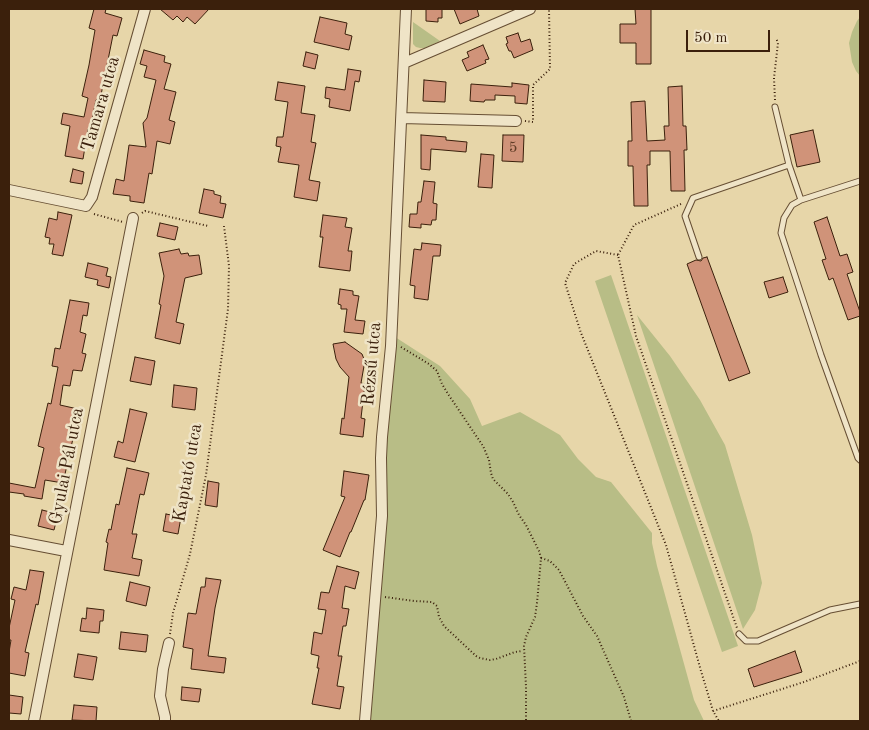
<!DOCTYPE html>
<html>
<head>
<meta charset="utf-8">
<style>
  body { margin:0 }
  #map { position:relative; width:869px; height:730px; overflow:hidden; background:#e7d6a9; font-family:"Old Standard TT",serif }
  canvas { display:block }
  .frame { position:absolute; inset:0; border:10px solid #3b200c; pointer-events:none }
  .scale { position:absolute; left:686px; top:30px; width:84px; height:22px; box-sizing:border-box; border:2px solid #3b200c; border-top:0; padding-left:6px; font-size:15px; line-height:18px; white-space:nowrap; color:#3b200c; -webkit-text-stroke:4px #efe4c7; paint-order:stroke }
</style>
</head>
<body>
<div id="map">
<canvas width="869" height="730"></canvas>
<div class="frame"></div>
<div class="scale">50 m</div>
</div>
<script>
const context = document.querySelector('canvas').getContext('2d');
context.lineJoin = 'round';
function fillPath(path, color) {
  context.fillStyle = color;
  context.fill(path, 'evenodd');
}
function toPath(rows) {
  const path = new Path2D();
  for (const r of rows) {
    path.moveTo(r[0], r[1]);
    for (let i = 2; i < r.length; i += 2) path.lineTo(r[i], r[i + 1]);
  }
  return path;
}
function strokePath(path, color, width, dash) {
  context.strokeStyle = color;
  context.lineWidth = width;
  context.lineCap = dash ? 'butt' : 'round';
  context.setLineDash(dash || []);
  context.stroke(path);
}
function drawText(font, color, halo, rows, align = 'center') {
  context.font = font + ' "Old Standard TT",serif';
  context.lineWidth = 5;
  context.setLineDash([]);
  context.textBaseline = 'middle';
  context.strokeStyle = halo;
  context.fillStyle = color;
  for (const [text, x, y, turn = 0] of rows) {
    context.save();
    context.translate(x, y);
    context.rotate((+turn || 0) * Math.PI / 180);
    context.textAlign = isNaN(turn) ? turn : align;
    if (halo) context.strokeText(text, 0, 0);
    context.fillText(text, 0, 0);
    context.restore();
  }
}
const green = toPath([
  [860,17,860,76,856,71,852,62,849,43,852,32,857,21],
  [413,22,440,41,425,48,420,48,416,47,413,44],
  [611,275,738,646,722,652,595,281],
  [637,315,670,356,700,400,725,445,752,535,762,583,755,610,743,629],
  [392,335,440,366,470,399,482,426,520,412,560,435,578,459,596,477,611,482,652,533,652,543,657,566,694,700,704,721,365,721]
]);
const building = toPath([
  [94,9,106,9,105,13,122,18,117,36,113,35,100,100,96,100,90,130,88,129,83,159,65,156,70,126,61,124,63,113,84,117,88,98,82,96,89,65,95,30,89,28,94,9],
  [160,9,209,9,195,24,187,17,183,22,177,16,173,20,160,9],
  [426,9,442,9,442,18,438,18,438,22,426,21,426,9],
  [454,9,477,9,479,16,460,24,454,9],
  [635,9,651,9,651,64,636,64,636,43,620,43,620,24,636,24,635,9],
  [320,17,347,23,345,34,352,36,349,50,314,42,320,17],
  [518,33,521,42,530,39,533,50,514,58,511,51,509,51,506,44,508,43,506,37,518,33],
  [483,45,489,59,485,60,486,63,467,71,462,60,469,57,467,52,483,45],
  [144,50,165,56,164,62,171,64,164,89,176,92,169,120,175,122,170,144,157,141,152,174,149,173,144,203,130,201,130,196,113,194,116,179,124,181,129,145,146,147,143,123,147,118,156,80,144,77,147,66,140,64,144,50],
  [306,52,318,55,315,69,303,66,306,52],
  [348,69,361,71,359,82,355,81,350,111,329,107,330,99,325,98,326,87,345,90,348,69],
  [424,80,446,82,445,102,423,101,424,80],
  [278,82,305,86,301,113,315,115,311,142,316,143,309,180,320,182,317,201,294,197,299,165,278,162,281,147,276,146,277,137,283,137,288,102,275,100,278,82],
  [512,83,529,85,527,104,515,103,515,96,495,95,495,100,485,100,484,102,470,101,471,84,512,87,512,83],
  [682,86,683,126,686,126,687,150,684,150,685,191,671,191,670,151,650,151,650,165,647,165,648,206,634,206,633,166,628,166,628,141,632,141,631,102,645,101,647,141,665,140,664,126,669,126,668,87,682,86],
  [813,130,820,162,797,167,790,135,813,130],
  [421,135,446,137,446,140,467,142,466,152,431,149,430,170,421,169,421,135],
  [503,135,524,135,523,162,502,161,503,135],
  [481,154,494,155,492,188,478,187,481,154],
  [73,169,84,172,82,184,70,182,73,169],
  [424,181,435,182,433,203,437,204,436,220,432,220,431,225,421,224,421,228,409,227,410,214,417,214,418,202,421,202,424,181],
  [204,189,214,191,214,194,221,196,220,203,226,204,223,218,199,213,204,189],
  [58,212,72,215,63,256,52,254,54,244,49,244,50,238,45,237,49,218,57,220,58,212],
  [323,215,347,218,345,227,352,228,348,251,352,251,350,271,319,267,323,237,320,237,323,215],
  [827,217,840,256,847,254,853,272,847,274,860,312,860,316,848,320,833,278,829,280,822,260,826,259,814,222,827,217],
  [160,223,178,227,175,240,157,236,160,223],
  [422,243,441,245,440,256,433,256,428,300,414,298,415,286,410,285,414,249,421,250,422,243],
  [179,249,181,254,188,253,189,256,199,255,202,274,185,278,176,322,184,324,180,344,155,338,161,305,159,304,164,276,159,253,179,249],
  [707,257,750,373,729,381,687,264,696,260,701,261,703,258,707,257],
  [88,263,108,268,106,276,111,277,109,288,97,285,98,280,85,277,88,263],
  [783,277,788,292,769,298,764,282,783,277],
  [340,289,353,291,353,295,359,296,355,320,365,321,363,334,344,332,347,309,341,309,341,305,338,304,340,289],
  [70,300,89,303,87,316,83,315,80,332,86,334,82,353,86,354,82,371,73,370,70,386,63,385,60,405,78,409,72,434,74,434,63,483,45,480,42,499,24,496,24,494,9,492,9,483,35,488,44,448,38,446,48,403,51,404,58,367,52,366,55,348,60,349,70,300],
  [345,342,362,354,364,359,364,366,361,383,365,384,361,418,365,419,363,437,340,434,342,418,344,419,349,377,340,367,336,359,333,344,345,342],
  [135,357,155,361,151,385,130,381,135,357],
  [174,385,197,388,195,410,172,407,174,385],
  [130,409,147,413,135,462,114,457,118,441,123,443,130,409],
  [127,468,149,473,144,495,140,494,132,534,137,534,132,558,142,560,139,576,104,570,108,543,106,542,109,529,111,530,116,504,119,505,127,468],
  [344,471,369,475,365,500,364,500,351,532,350,532,340,557,323,550,345,497,341,496,344,471],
  [208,481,219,483,217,507,205,505,208,481],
  [42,510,58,514,54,530,38,526,42,510],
  [166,514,181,517,178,534,163,531,166,514],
  [337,566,359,572,355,589,345,586,342,608,349,609,346,626,343,626,338,656,342,656,337,686,344,687,340,709,312,704,319,668,317,668,319,656,311,654,314,632,322,634,326,610,318,609,321,592,329,593,337,566],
  [30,570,44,572,38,605,36,604,25,652,29,653,25,676,9,673,9,652,11,640,9,640,9,628,15,600,11,599,14,587,26,590,30,570],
  [206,578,221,580,215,608,208,656,226,658,224,673,191,669,193,649,183,647,188,613,196,614,201,587,205,587,206,578],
  [130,582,150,587,146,606,126,601,130,582],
  [87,608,104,610,103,621,100,621,99,633,80,631,82,618,86,619,87,608],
  [121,632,148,635,146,652,119,649,121,632],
  [795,651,802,672,754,687,748,669,795,651],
  [78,654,97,657,93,680,74,677,78,654],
  [182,687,201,689,199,702,181,700,182,687],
  [9,695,23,697,21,714,9,713,9,695],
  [74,705,97,707,96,721,72,720,74,705]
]);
const path = toPath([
  [775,100,774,78,778,43,776,38],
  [525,121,533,122,533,85,550,69,549,9],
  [681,204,634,225,618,255,636,336,737,628],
  [142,213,145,211,208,226],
  [94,214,123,222],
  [618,255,596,251,574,264,565,283,581,333,666,545,701,671,713,711,719,721],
  [401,347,429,364,437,371,442,384,448,394,483,446,489,460,491,473,493,479,508,494,513,502,519,515,526,525,539,551,541,558,537,603,535,617,526,637,524,646,526,687,526,721],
  [541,558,550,561,559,570,583,616,597,636,624,697,631,721],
  [385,597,414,601,432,602,437,606,439,617,444,626,476,656,480,658,490,660,496,659,515,652,522,651],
  [170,634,173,613,190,554,206,475,228,309,229,266,224,226],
  [713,711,804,682,860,661]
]);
const service = toPath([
  [775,107,789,165],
  [801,200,792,205,784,218,781,233,821,355,858,458,860,460],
  [699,257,685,216,693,198,789,165,801,200,860,181],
  [739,634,746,641,758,641,830,610,860,604]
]);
const minor = toPath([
  [404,63,530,9],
  [402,118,516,121],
  [9,190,86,206,92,197,145,9],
  [9,540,66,551],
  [34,721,133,218],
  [165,721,165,717,160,696,163,669,169,643],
  [365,721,382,516,381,458,382,437,391,346,406,9]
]);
const numberNames = [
  ["5",513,148]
];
const streetNames = [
  ["Tamara utca",101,104,-74],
  ["Rézsű utca",372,364,-85],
  ["Gyulai Pál utca",67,466,-79],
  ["Kaptató utca",188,473,-80]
];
fillPath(green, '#b8bd86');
fillPath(building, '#d09379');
strokePath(building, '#3b200c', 1);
strokePath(service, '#664e33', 7);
strokePath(minor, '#664e33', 12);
strokePath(path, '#3b200c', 2, [1, 2.5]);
strokePath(service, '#efe4c7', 5);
strokePath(minor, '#efe4c7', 10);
drawText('15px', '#603d27', null, numberNames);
drawText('18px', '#3b200c', '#efe4c7', streetNames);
</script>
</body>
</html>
